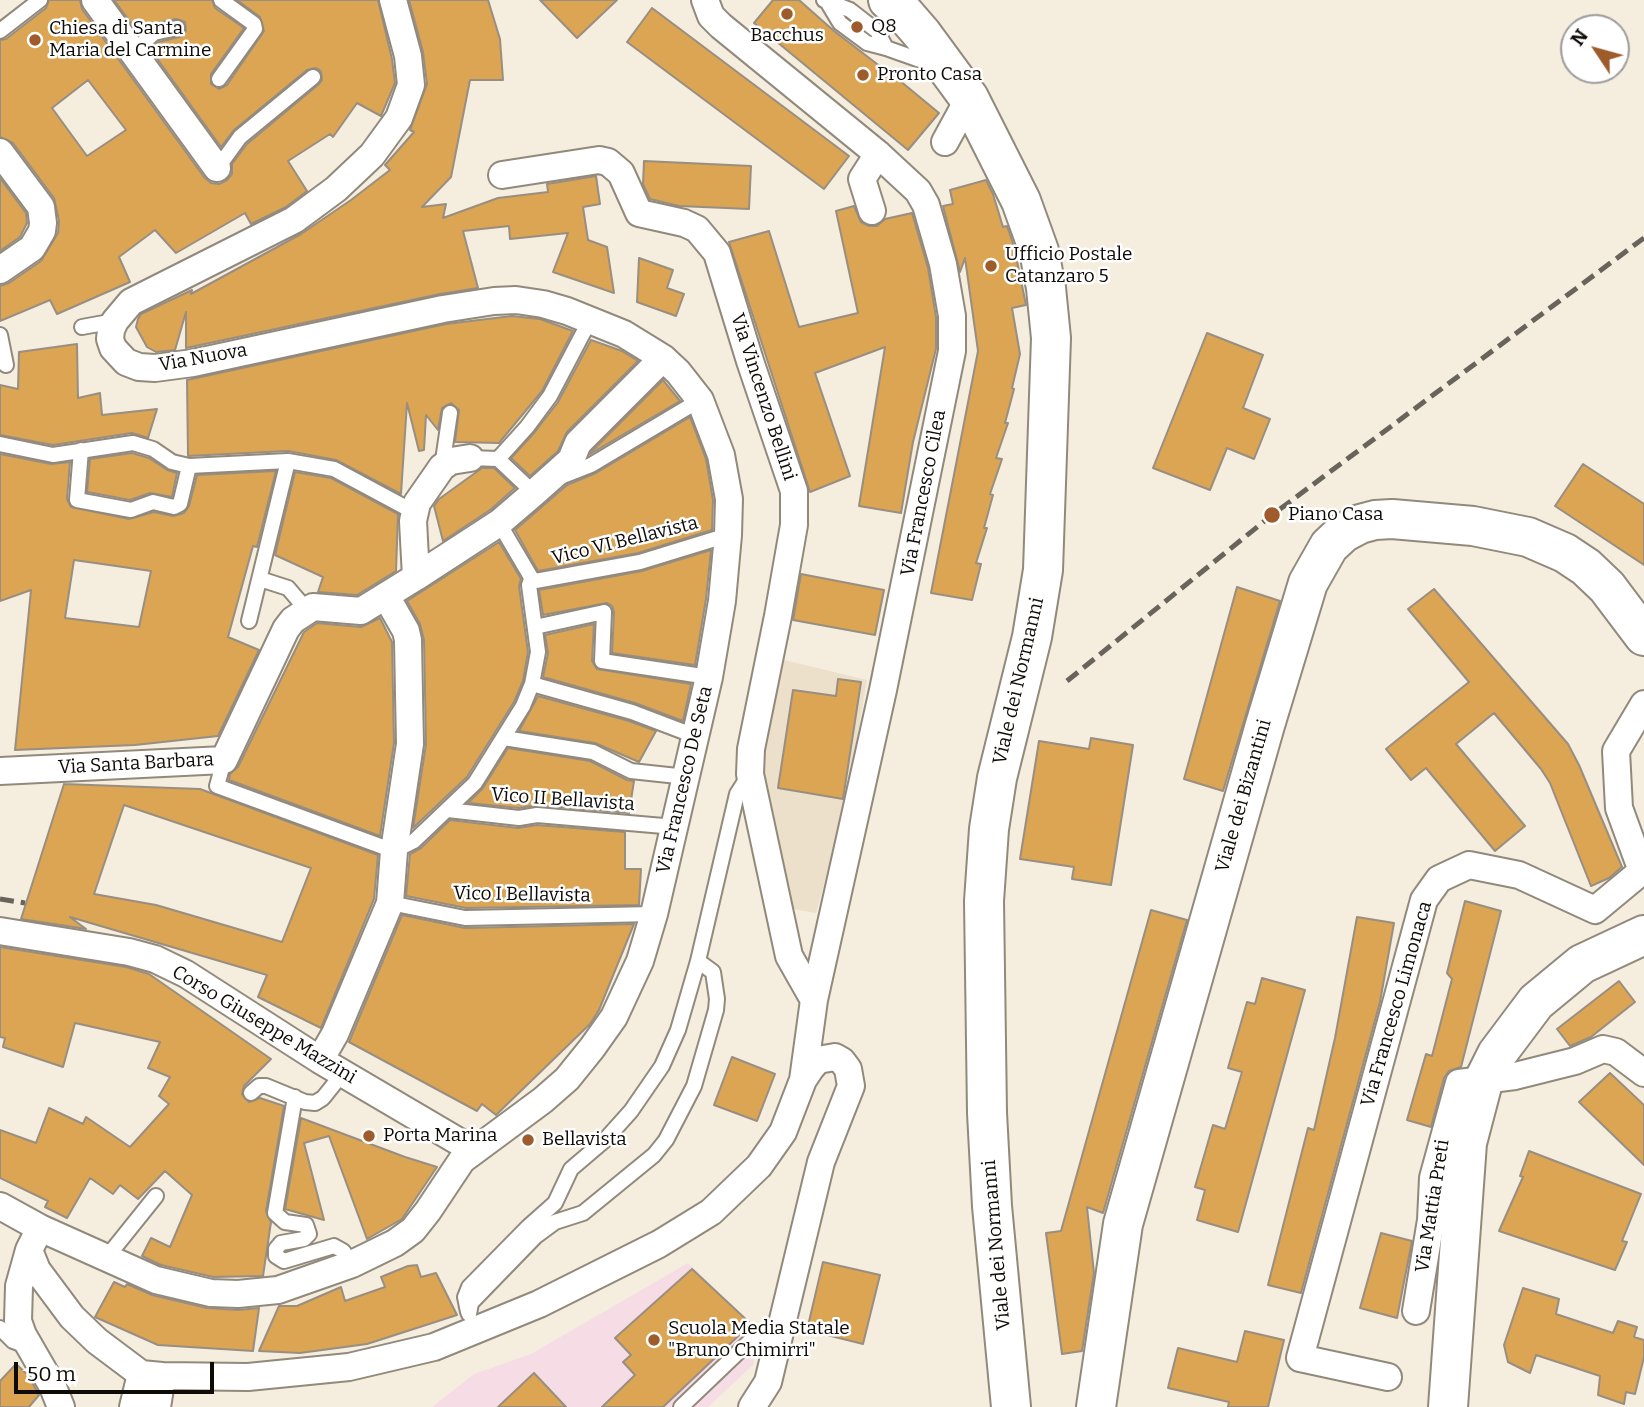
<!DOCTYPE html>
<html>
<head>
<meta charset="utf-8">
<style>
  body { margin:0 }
  #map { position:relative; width:1644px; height:1407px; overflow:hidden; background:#f5edde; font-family:Bitter,serif }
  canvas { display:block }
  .north { position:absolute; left:1560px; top:14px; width:70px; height:70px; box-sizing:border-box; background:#fff; border:2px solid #9f9d9c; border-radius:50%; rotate:306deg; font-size:19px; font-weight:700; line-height:28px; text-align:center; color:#0e0b07 }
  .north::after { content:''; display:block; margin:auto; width:24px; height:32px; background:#9e5b2b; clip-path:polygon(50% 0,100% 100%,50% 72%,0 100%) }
  .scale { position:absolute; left:14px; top:1362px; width:200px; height:32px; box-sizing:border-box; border:4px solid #0e0b07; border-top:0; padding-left:9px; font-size:21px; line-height:24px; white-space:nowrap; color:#0e0b07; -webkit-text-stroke:5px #fff; paint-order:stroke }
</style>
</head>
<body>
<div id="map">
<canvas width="1644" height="1407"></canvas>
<div class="north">N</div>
<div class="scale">50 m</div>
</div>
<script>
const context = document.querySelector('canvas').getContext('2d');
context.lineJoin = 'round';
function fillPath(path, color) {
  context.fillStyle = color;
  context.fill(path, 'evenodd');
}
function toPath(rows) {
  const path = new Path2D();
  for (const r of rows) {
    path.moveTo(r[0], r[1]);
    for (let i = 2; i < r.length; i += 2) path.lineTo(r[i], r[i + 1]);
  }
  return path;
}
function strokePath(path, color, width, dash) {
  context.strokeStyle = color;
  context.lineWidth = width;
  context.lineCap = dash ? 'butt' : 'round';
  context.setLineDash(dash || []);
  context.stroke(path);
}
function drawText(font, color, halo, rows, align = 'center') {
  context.font = font + ' Bitter,serif';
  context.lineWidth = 5;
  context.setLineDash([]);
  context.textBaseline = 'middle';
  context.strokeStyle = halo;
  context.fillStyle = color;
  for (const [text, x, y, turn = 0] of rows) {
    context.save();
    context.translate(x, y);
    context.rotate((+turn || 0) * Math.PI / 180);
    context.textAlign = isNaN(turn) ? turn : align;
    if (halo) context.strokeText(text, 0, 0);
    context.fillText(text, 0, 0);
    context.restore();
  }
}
const built = toPath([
  [784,660,867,680,846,803,816,913,788,908,758,776]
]);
const education = toPath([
  [688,1263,753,1325,754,1364,708,1407,432,1407,474,1374,531,1354]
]);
const building = toPath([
  [49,0,80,0,82,9,204,177,211,183,219,184,227,180,232,174,232,164,247,144,319,84,322,80,321,71,316,68,307,70,234,130,221,147,150,49,159,42,183,36,186,30,185,22,176,19,152,24,139,34,114,0,212,0,215,8,244,28,211,74,211,84,219,89,227,85,264,31,260,17,237,0,378,0,392,59,395,83,381,116,357,103,333,137,330,134,288,161,307,191,286,207,251,224,245,213,176,253,155,230,119,257,130,282,57,314,50,300,0,321,0,286,9,283,41,261,58,233,59,221,54,198,13,143,0,137,0,40,6,39,46,8,49,0],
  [88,80,126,130,87,156,52,108,88,80],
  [409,0,488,0,500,39,503,80,470,80,451,177,422,207,446,204,443,218,498,198,548,192,547,184,596,176,600,204,583,207,588,240,607,247,614,293,553,272,568,233,510,239,509,226,463,231,478,288,440,294,186,348,186,312,175,350,156,352,147,347,136,327,138,319,141,314,192,290,191,294,301,234,351,200,390,170,385,165,414,132,410,130,427,84,423,52,409,0],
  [540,0,617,0,577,38,540,0],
  [773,0,799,0,834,31,881,67,882,66,939,113,908,150,754,23,773,0],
  [652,8,849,156,824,189,627,42,652,8],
  [644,161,751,166,749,209,679,206,650,199,643,184,644,161],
  [0,178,26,213,27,223,20,237,0,251,0,178],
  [986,180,993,194,1003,227,1007,226,1014,246,1026,305,1012,308,1020,354,1012,388,1014,389,1005,423,1008,423,996,458,1002,459,990,494,993,495,984,528,987,528,976,563,981,564,972,600,931,593,978,351,965,258,960,272,943,206,953,204,950,190,986,180],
  [854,206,861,222,869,226,877,226,885,219,912,213,928,268,936,317,936,349,913,442,901,513,859,506,885,347,815,373,850,476,810,492,729,242,769,231,799,327,858,313,836,211,854,206],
  [639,258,673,270,667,288,684,294,676,316,637,302,639,258],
  [512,316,540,319,573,331,542,391,499,443,455,442,459,410,451,403,442,408,438,430,426,415,424,450,419,451,407,403,401,494,336,460,288,451,188,456,187,380,446,324,512,316],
  [1207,333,1263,355,1243,408,1270,419,1254,459,1227,448,1210,490,1153,468,1207,333],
  [591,340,622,351,638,361,567,432,558,451,530,476,511,458,534,433,558,402,591,340],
  [77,344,78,398,100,393,102,415,157,409,148,438,132,433,53,445,0,435,0,385,18,389,19,352,77,344],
  [663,380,680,401,590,454,591,452,663,380],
  [690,417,706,459,713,500,712,530,638,553,538,571,515,530,567,485,596,473,690,417],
  [132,453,149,458,167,470,177,473,172,497,150,493,130,500,87,492,90,459,132,453],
  [0,454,51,464,70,462,67,499,71,507,129,519,154,512,173,516,184,513,189,506,197,475,276,471,257,547,253,546,228,637,259,650,218,736,135,745,15,750,31,590,0,601,0,454],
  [74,560,151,571,139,627,65,618,74,560],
  [1583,464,1644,504,1644,565,1555,506,1583,464],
  [482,468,494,468,515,488,490,510,443,541,434,506,439,499,482,468],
  [295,472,331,478,398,514,396,571,357,595,318,592,323,577,275,555,295,472],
  [499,542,521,579,519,586,528,652,523,681,514,702,467,777,413,828,426,744,424,640,420,624,407,601,499,542],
  [711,550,706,599,695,665,612,653,614,612,612,606,607,603,543,615,539,590,642,571,711,550],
  [801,574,884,590,875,635,793,620,801,574],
  [1237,587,1280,601,1223,791,1184,779,1237,587],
  [1434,589,1568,744,1579,765,1622,867,1609,878,1591,886,1550,783,1541,769,1494,713,1456,744,1525,826,1495,851,1426,768,1411,780,1386,749,1469,682,1408,609,1434,589],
  [380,618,392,642,394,743,380,836,229,780,230,774,238,767,304,632,317,623,361,627,380,618],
  [594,624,592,661,597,669,691,684,683,721,635,703,543,677,548,653,545,635,594,624],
  [838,679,861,682,843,799,778,788,793,690,836,696,838,679],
  [538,696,629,721,656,731,639,762,595,743,519,731,538,696],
  [1091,738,1133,745,1111,885,1072,879,1074,867,1020,859,1039,741,1089,749,1091,738],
  [508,748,590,761,627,780,634,781,629,813,538,805,519,808,468,803,483,788,508,748],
  [64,784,200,789,378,855,374,899,321,1028,258,997,267,975,70,917,86,929,21,919,64,784],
  [124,805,311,868,282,942,156,905,94,894,124,805],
  [450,820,518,828,537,825,625,832,625,869,641,869,639,905,466,908,406,896,410,854,421,848,450,820],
  [1465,901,1501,911,1461,1067,1449,1071,1444,1078,1431,1127,1407,1120,1426,1054,1432,1056,1452,979,1447,973,1465,901],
  [1151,910,1187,920,1103,1213,1087,1207,1094,1273,1082,1351,1062,1354,1046,1233,1061,1231,1151,910],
  [402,915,465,928,634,924,599,1010,590,1024,496,1115,482,1104,477,1111,349,1042,402,915],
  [1357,917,1394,923,1380,1002,1301,1293,1268,1285,1308,1128,1314,1130,1335,1038,1357,917],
  [0,947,126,967,149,974,271,1059,244,1086,242,1094,249,1102,260,1098,284,1106,266,1211,271,1222,263,1276,213,1277,161,1265,142,1256,151,1238,170,1247,192,1195,165,1171,138,1199,120,1185,113,1194,90,1178,67,1218,45,1207,48,1201,0,1178,0,1130,36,1143,49,1108,83,1124,86,1117,130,1147,169,1104,159,1096,170,1077,148,1068,160,1042,75,1023,63,1067,3,1047,5,1038,0,1037,0,947],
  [1262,978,1305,990,1238,1232,1197,1220,1205,1190,1195,1187,1213,1125,1225,1129,1242,1072,1228,1068,1247,1002,1255,1004,1262,978],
  [1619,981,1635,1002,1591,1037,1570,1046,1557,1029,1619,981],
  [732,1057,775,1074,757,1121,714,1105,732,1057],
  [1610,1073,1644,1105,1644,1165,1579,1102,1610,1073],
  [301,1118,405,1157,437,1167,402,1219,367,1239,329,1136,304,1143,324,1220,285,1209,301,1118],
  [1529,1151,1641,1194,1622,1241,1627,1242,1615,1270,1499,1231,1523,1177,1520,1176,1529,1151],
  [1381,1233,1412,1241,1397,1318,1360,1308,1381,1233],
  [823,1262,880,1275,863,1344,807,1330,823,1262],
  [417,1265,421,1277,436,1273,457,1315,367,1344,300,1353,259,1351,279,1306,297,1306,341,1287,345,1301,385,1287,381,1277,408,1266,417,1265],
  [692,1269,751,1324,663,1407,602,1407,635,1375,623,1362,631,1355,615,1338,692,1269],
  [114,1282,125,1287,127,1284,152,1295,207,1308,238,1310,259,1308,253,1351,158,1345,95,1317,114,1282],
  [1523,1288,1559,1299,1556,1314,1613,1333,1618,1321,1637,1327,1634,1337,1644,1340,1644,1357,1635,1394,1626,1392,1624,1404,1598,1395,1600,1376,1536,1355,1530,1373,1508,1362,1504,1345,1523,1288],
  [1245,1331,1284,1340,1268,1407,1228,1407,1229,1402,1168,1388,1178,1348,1237,1362,1245,1331],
  [16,1364,28,1375,39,1395,29,1407,0,1407,0,1381,16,1364],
  [534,1373,566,1407,498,1407,534,1373]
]);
const lane = toPath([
  [824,0,850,10,877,31,886,48,934,65],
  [828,3,840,23,867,43,886,48],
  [0,31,40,0],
  [133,52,154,33,177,28],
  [219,79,255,29,254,24,221,0],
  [214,173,240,137,313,77],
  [82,327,115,321],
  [0,335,6,365],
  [0,444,53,455,133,443,153,449,172,462,189,466,288,461,334,469,414,512],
  [81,450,77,500,131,510,153,502,174,507,180,504,189,466],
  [470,458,498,459,534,493],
  [498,459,527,427,550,396,590,320],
  [442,467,450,413],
  [563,476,591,465,700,400],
  [260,579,288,588,306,609],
  [530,582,640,562,728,535],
  [249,621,288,461],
  [535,627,604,612,602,661,709,677],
  [532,684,632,712,695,736],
  [504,738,593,752,631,771,687,777],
  [224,760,217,786,394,851,414,841,475,783,523,706,532,684,538,652,529,585,532,579,499,523],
  [448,810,519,818,537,815,675,827],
  [390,903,465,918,654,914],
  [251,1093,259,1086,266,1086,305,1102,315,1103,323,1098,343,1073],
  [295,1097,275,1213,285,1222,306,1225,309,1234,304,1239,281,1243,276,1249,276,1256,284,1261,334,1246,343,1251,352,1264],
  [107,1257,156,1196],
  [468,1312,465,1297,469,1287,528,1227,555,1203,571,1169,605,1140,631,1111,662,1066,678,1030,698,961],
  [469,1314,471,1303,536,1236,555,1222,583,1213,654,1155,666,1140,694,1086,716,1010,717,999,713,972,698,961,737,794,749,775],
  [0,1328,13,1341,24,1345],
  [681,1407,749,1342,781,1327]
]);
const street = toPath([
  [95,0,217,168],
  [705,0,711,16,721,26,878,154,918,191,926,205,943,264,952,316,952,351,883,690,814,1000,803,1080],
  [945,142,969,98],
  [0,152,41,207,43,223,42,231,32,248,0,270],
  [502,175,599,160,608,162,621,173,639,213,684,223,697,229,717,253,750,361,794,491,794,525,778,616,751,749,750,774,789,956,814,1000],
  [872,211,862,179,878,154],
  [416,577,499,523,534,493,571,460,578,443,663,358],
  [0,771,224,760,286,629,293,620,313,607,361,611,416,577,413,521,417,503,442,467,451,461,470,458],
  [0,931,129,952,155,959,186,974,320,1060,473,1150],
  [320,1060,335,1034,390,903,394,851,410,744,409,695,408,640,406,631,386,596],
  [0,1206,40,1228,156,1280,211,1293,238,1294,278,1290,352,1264,395,1243,413,1230,428,1211,462,1160,543,1100,567,1079,592,1048,614,1017,640,961,654,914,709,677,722,601,728,535,729,499,721,455,700,400,678,372,663,358,624,334,567,311,543,304,516,300,494,301,443,309,193,363,155,368,139,367,126,362,113,348,110,339,111,330,115,321,131,302,294,220,336,189,372,155,399,118,411,85,408,56,393,0],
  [40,1228,29,1250,37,1270,72,1317,97,1341,141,1374,162,1376,157,1407],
  [29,1250,19,1286,18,1321,23,1335,53,1387,61,1407],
  [1416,1311,1431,1220,1433,1178,1459,1083,1515,1076,1575,1061,1603,1049,1616,1052,1644,1073],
  [162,1376,248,1377,349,1367,434,1347,539,1304,659,1244,711,1212,759,1166,783,1132,803,1080,811,1068,818,1060,835,1057,842,1061,848,1069,851,1086,821,1162,768,1382,752,1407],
  [1388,1377,1300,1358,1424,900,1439,879,1469,865,1519,875,1595,910,1642,871,1619,808,1616,751,1644,704],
  [133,1407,141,1374]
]);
const secondary = toPath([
  [888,0,903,12,922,34,969,98,1021,201,1039,251,1046,288,1051,338,1043,570,1032,637,997,778,989,829,984,901,987,1113,992,1206,1011,1407],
  [1096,1407,1123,1224,1265,725,1308,583,1329,546,1343,533,1360,524,1375,520,1392,519,1473,526,1528,537,1565,553,1586,567,1607,587,1644,636],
  [1448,1407,1467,1143,1483,1082,1497,1054,1536,1002,1582,964,1644,935]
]);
const rail = toPath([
  [1067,681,1272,515,1644,238],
  [0,899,25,903]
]);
const markers = [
  [787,14,7,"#9e5b2b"],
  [857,27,7,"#9e5b2b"],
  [35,40,7,"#9e5b2b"],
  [863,75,7,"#9e5b2b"],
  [991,266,7,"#9e5b2b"],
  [1272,515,9,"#9e5b2b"],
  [369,1136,7,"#9e5b2b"],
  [528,1140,7,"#9e5b2b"],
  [654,1340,7,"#9e5b2b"]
];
const poiNames = [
  ["Q8",871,27],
  ["Chiesa di Santa",49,29],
  ["Maria del Carmine",49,51],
  ["Bacchus",787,36,"center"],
  ["Pronto Casa",877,75],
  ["Ufficio Postale",1005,255],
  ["Catanzaro 5",1005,277],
  ["Piano Casa",1288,515],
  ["Porta Marina",383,1136],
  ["Bellavista",542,1140],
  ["Scuola Media Statale",668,1329],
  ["\"Bruno Chimirri\"",668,1351]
];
const streetNames = [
  ["Via Nuova",203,358,-10],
  ["Via Vincenzo Bellini",763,397,72],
  ["Via Francesco Cilea",924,493,-79],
  ["Vico VI Bellavista",625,541,-14],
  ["Viale dei Normanni",1019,681,-77],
  ["Via Santa Barbara",136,764,-3],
  ["Via Francesco De Seta",685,780,-77],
  ["Viale dei Bizantini",1244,796,-74],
  ["Vico II Bellavista",563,800,4],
  ["Vico I Bellavista",522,895,1],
  ["Via Francesco Limonaca",1397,1004,-74],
  ["Corso Giuseppe Mazzini",264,1025,31],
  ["Via Mattia Preti",1433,1206,-81],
  ["Viale dei Normanni",997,1245,-95]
];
fillPath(built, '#ece0ca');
fillPath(education, '#f6dce4');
fillPath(building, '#dba553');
strokePath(building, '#988e81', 2);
strokePath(lane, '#91897b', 18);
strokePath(street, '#91897b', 30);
strokePath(secondary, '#91897b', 42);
strokePath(lane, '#fff', 14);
strokePath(street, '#fff', 26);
strokePath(secondary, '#fff', 38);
strokePath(rail, '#68635b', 5, [14, 7]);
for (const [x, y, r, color] of markers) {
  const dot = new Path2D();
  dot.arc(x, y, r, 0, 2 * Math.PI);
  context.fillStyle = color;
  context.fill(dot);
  strokePath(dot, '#fff', 2.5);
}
drawText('19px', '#0e0b07', '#fff', poiNames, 'left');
drawText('19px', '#0e0b07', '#fff', streetNames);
</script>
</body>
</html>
